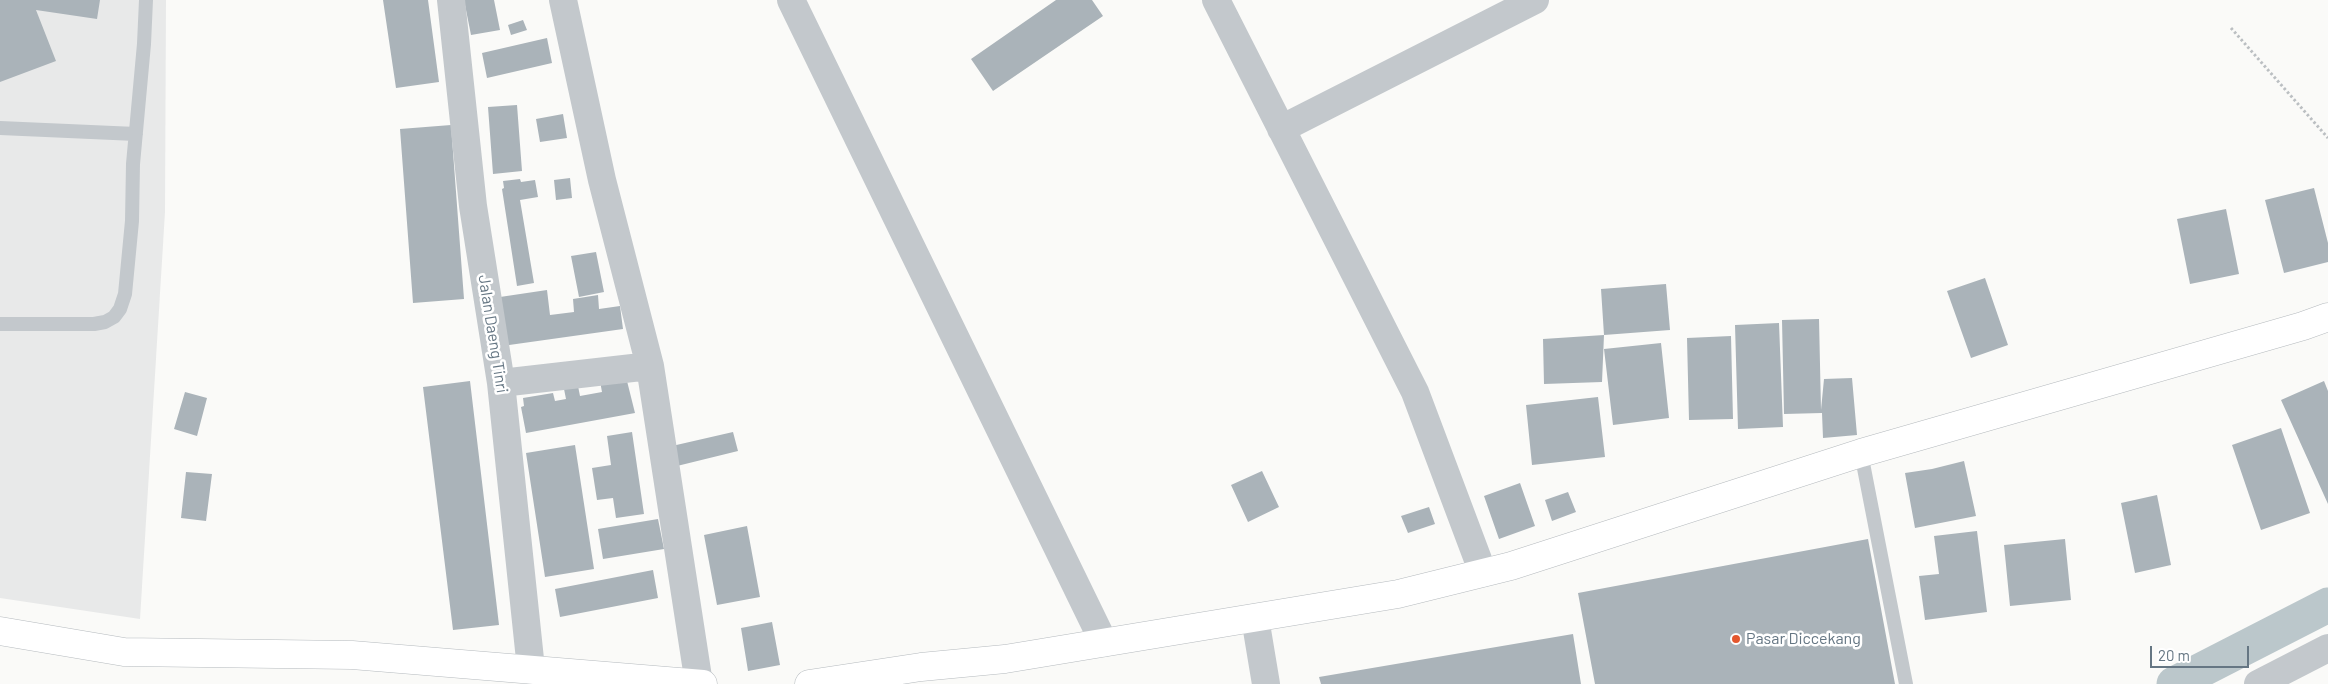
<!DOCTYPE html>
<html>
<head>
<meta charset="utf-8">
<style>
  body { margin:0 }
  #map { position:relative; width:2328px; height:684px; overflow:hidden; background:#fafaf8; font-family:Barlow,sans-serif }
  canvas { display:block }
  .scale { position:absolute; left:2150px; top:646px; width:99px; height:22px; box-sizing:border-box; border:2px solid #657683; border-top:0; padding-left:6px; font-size:15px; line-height:18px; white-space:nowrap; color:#657683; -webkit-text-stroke:4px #fff; paint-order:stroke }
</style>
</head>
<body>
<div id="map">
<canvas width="2328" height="684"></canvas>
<div class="scale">20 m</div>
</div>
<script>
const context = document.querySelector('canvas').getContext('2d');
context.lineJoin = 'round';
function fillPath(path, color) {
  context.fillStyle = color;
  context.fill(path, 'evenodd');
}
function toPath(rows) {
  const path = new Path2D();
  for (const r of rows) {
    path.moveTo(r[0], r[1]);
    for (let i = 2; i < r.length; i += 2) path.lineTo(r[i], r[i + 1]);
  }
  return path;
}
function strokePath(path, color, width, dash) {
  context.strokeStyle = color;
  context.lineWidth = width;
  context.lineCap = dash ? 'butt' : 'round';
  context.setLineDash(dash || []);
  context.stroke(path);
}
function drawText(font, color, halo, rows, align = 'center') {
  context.font = font + ' Barlow,sans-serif';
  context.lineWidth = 5;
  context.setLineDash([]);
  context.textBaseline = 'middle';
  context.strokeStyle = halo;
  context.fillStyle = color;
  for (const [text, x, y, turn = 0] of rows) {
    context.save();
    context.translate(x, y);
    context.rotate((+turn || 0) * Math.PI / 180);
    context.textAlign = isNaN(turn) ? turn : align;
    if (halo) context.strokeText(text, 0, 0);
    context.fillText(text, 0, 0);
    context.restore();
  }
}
const built = toPath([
  [0,0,166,0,165,212,140,619,0,598]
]);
const canal = toPath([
  [2174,684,2328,605]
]);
const building = toPath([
  [0,0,100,0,97,19,36,10,56,61,0,82],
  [383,0,428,0,439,82,396,88],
  [464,0,494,0,500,30,471,35],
  [1056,0,1092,0,1103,16,993,91,971,59],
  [523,20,527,30,511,35,508,25],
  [547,38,552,63,487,78,482,53],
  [517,105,522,171,493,174,488,107],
  [563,114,567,138,540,142,536,119],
  [451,125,464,299,413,303,400,129],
  [570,178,572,198,556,200,554,180],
  [520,179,521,182,535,180,538,197,520,200,534,283,517,286,502,189,504,188,503,181],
  [2314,188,2328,243,2328,262,2284,273,2265,200],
  [2226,209,2239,274,2190,284,2177,219],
  [596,252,604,292,579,297,571,256],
  [1985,278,2008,345,1971,358,1947,291],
  [1666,284,1670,330,1604,335,1602,382,1544,384,1543,339,1604,335,1601,289],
  [547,290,550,315,574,312,573,299,598,295,599,309,620,306,623,329,502,346,500,297],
  [1819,319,1821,410,1824,379,1852,378,1857,435,1823,438,1822,413,1784,414,1782,320],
  [1779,323,1783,427,1738,429,1735,325],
  [1731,336,1733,419,1689,420,1687,338],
  [1661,343,1669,418,1613,425,1604,349],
  [626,377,635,413,526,433,521,407,524,406,523,398,553,393,555,401,566,399,564,389,578,386,580,396,602,392,600,381],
  [470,381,499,625,453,630,423,387],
  [2324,381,2328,391,2328,504,2281,400],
  [185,392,207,398,197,436,174,429],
  [1598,397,1605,457,1532,465,1526,405],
  [2281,428,2310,513,2261,530,2232,445],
  [632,432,644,514,616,518,613,498,597,500,592,468,611,465,607,436],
  [733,432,738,451,677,466,672,446],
  [575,445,594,569,545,577,526,453],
  [1964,461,1976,516,1915,528,1905,473,1932,469],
  [1262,471,1279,507,1248,522,1231,485],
  [186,472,212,474,206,521,181,518],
  [1520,483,1535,526,1499,539,1484,496],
  [1568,492,1576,512,1552,521,1545,500],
  [2157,495,2171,565,2135,573,2121,503],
  [1429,507,1435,524,1408,533,1401,516],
  [658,519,664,549,603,559,598,529],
  [747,526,760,597,717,605,704,535],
  [1977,531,1987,612,1925,620,1919,576,1939,574,1934,536],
  [1868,539,1895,684,1595,684,1578,593],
  [2065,539,2071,600,2010,606,2004,545],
  [653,570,658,598,560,617,555,589],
  [772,622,780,665,748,671,741,628],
  [1573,634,1581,684,1321,684,1319,677]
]);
const path = toPath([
  [2231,28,2328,138]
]);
const lane = toPath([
  [0,128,136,134],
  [0,324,94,324,105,322,114,317,120,309,125,294,132,221,133,164,144,44,146,0],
  [1861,453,1906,684]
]);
const street = toPath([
  [451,0,473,206,501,383,531,669],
  [563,0,602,180,650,366,699,684],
  [791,0,1104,643],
  [1216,0,1415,392,1483,573],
  [1281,129,1535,0],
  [501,383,650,366],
  [1255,618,1266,684],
  [2258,684,2328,648]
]);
const primary = toPath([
  [0,631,124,652,352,655,703,684],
  [809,684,921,667,1005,659,1398,594,1511,566,1861,453,2303,326,2328,317]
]);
const markers = [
  [1736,639,5,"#e4572e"]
];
const streetNames = [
  ["Jalan Daeng Tinri",493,334,81]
];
const poiNames = [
  ["Pasar Diccekang",1746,639]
];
fillPath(built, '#e8e9e9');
strokePath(canal, '#bbc7cb', 35);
fillPath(building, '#aab3b9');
strokePath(primary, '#b5babe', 29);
strokePath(path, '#bbbfc2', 3, [2.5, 2.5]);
strokePath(lane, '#c3c8cc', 14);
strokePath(street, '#c3c8cc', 28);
strokePath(primary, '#fff', 28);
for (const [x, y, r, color] of markers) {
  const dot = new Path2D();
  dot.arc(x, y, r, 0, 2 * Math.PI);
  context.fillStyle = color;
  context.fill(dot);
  strokePath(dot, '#fff', 2);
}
drawText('16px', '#657683', '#fff', streetNames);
drawText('16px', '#657683', '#fff', poiNames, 'left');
</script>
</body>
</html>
